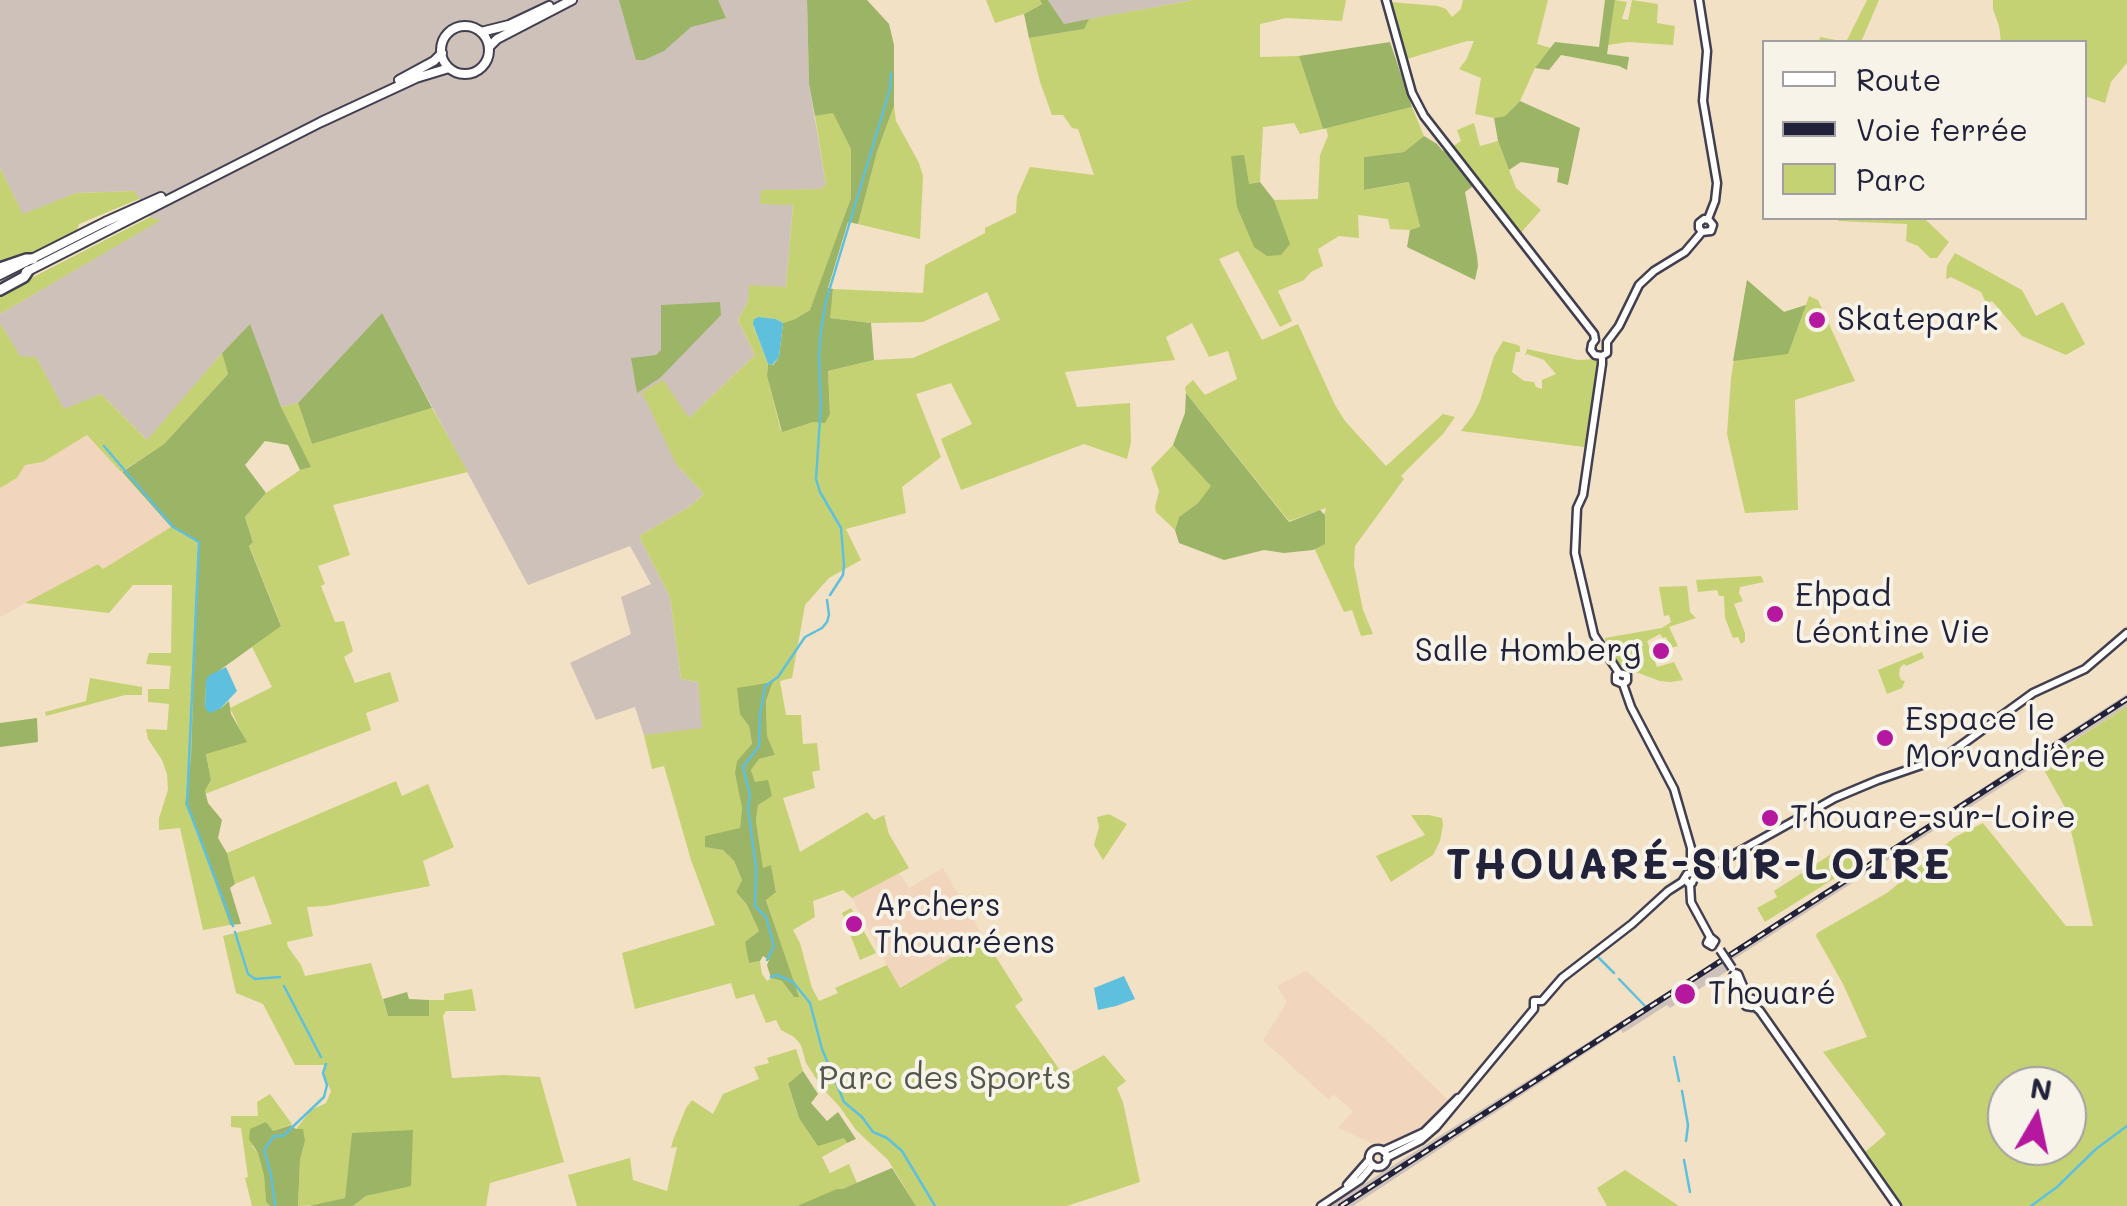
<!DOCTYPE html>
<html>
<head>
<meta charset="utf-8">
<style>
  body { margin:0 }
  #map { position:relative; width:2127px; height:1206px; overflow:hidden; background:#f2e1c4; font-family:Mali,sans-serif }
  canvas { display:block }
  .legend { position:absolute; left:1762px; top:40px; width:325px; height:180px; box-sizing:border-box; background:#f7f3e8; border:2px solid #a29fa3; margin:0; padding:12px 18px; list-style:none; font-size:30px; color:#22223b }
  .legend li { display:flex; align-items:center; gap:20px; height:50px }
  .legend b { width:50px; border:2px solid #a29fa3 }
  .north { position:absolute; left:1987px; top:1066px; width:100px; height:100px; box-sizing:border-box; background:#f7f3e8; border:2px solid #a29fa3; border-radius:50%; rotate:9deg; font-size:28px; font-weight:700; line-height:40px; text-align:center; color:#22223b }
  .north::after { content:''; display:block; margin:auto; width:35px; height:45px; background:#b5179e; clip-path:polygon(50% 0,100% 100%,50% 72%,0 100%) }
</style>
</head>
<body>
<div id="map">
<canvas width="2127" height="1206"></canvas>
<ul class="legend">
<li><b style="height:12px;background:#fff"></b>Route</li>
<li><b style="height:12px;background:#22223b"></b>Voie ferrée</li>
<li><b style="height:28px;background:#c5d274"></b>Parc</li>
</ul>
<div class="north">N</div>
</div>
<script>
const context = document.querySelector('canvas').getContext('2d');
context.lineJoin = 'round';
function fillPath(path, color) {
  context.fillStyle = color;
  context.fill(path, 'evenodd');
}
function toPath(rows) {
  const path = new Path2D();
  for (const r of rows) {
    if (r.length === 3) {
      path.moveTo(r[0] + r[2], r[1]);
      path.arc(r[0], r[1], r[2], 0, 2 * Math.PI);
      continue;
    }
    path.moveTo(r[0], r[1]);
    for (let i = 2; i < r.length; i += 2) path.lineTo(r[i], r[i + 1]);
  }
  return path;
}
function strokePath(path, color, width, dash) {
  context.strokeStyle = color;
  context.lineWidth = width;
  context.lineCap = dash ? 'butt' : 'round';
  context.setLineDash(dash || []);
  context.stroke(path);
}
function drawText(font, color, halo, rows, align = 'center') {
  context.font = font + ' Mali,sans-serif';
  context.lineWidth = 8;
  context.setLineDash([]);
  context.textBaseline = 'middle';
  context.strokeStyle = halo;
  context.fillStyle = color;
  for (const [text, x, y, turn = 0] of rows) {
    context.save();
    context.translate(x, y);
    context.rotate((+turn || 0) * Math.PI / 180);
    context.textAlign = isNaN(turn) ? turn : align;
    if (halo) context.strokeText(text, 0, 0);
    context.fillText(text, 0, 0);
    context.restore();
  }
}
const built = toPath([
  [87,435,171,527,102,570,98,564,0,617,0,488,17,478,25,465,43,462],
  [943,868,984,938,899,988,852,898,899,873,909,888],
  [1306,971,1382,1036,1448,1100,1415,1132,1390,1144,1372,1143,1338,1128,1353,1111,1333,1094,1329,1100,1263,1040,1287,1002,1277,986]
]);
const industrial = toPath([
  [0,0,807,0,809,84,826,185,820,189,761,191,761,204,793,204,786,288,748,301,738,320,755,355,689,418,676,464,704,494,689,507,639,536,670,597,681,679,698,682,703,729,644,735,635,707,596,720,570,663,631,634,621,597,651,584,630,546,528,585,382,314,298,403,281,407,249,325,222,353,148,441,101,394,64,410,36,357,20,357,0,323,0,314,160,220,150,217,134,191,76,193,23,215,0,168],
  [1048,0,1194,0,1064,24],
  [2127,694,2127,706,1731,961,1727,954],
  [1721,958,1729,970,1670,1008,1667,1005,1623,1033,1621,1030,1353,1206,1329,1206]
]);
const green = toPath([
  [986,0,1040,0,1043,3,1024,14,995,23],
  [1194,0,1346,0,1342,21,1286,18,1260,24,1260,57,1299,56,1323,129,1300,134,1294,123,1263,127,1260,182,1249,184,1237,207,1289,244,1274,200,1318,199,1320,155,1328,136,1326,128,1412,107,1424,136,1404,152,1364,157,1365,190,1410,182,1420,228,1410,230,1390,229,1388,219,1358,215,1359,238,1339,236,1318,249,1323,266,1311,272,1304,280,1278,291,1292,321,1280,327,1238,251,1219,259,1262,340,1298,324,1335,405,1345,421,1386,466,1443,414,1455,417,1443,434,1401,476,1404,479,1355,546,1354,565,1363,610,1373,634,1361,636,1352,610,1344,612,1315,550,1326,508,1289,521,1186,393,1185,387,1193,380,1205,395,1237,379,1228,351,1209,357,1192,323,1166,337,1175,360,1065,372,1077,407,1130,403,1131,442,1127,459,1084,444,961,490,941,439,972,424,951,383,916,394,941,457,902,487,906,513,846,529,861,560,829,578,805,605,792,678,780,681,786,715,801,715,803,744,817,743,820,770,812,772,815,788,783,798,800,852,867,812,874,820,884,815,889,834,909,868,852,898,843,890,813,901,815,917,793,930,800,943,812,988,819,1001,838,993,835,988,887,965,900,988,984,938,1023,1000,1015,1006,1064,1076,1104,1055,1126,1081,1117,1088,1123,1102,1140,1182,1067,1206,916,1206,888,1160,856,1130,839,1106,823,1089,806,1063,801,1045,794,1037,781,1030,776,1020,766,1023,754,994,736,999,731,983,635,1009,622,953,715,925,691,860,664,766,652,769,644,735,702,728,698,682,681,679,670,597,639,536,689,507,704,494,676,464,642,392,663,380,689,418,755,355,738,320,748,301,749,285,786,287,793,205,760,204,761,190,820,189,826,185,815,116,833,112,851,149,851,198,822,282,810,310,795,319,783,323,776,319,759,317,753,325,768,364,767,376,781,431,813,422,830,414,828,371,874,360,913,358,1000,320,987,292,923,322,871,323,829,318,833,289,923,293,925,265,985,233,985,228,1016,213,1017,196,1030,167,1094,175,1078,129,1072,128,1063,115,1052,115,1040,82,1029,38,1083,29,1089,19],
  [773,683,766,701,767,737,775,755,759,759,751,770,755,782,758,805,756,821,763,869,771,866,776,891,766,899,798,997,794,997,782,981,771,978,767,981,762,974,760,961,749,963,746,942,759,931,747,905,736,892,742,880,734,861,723,850,705,846,705,836,740,829,742,808,736,773,737,761,752,745,749,726],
  [1463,0,1548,0,1537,44,1551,48,1535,68,1520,101,1505,116,1494,118,1475,114,1481,78,1459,69,1466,60,1474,41,1467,41,1407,59,1390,2,1438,6,1446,9,1452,17,1461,9],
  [1615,0,1627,2,1622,19,1628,20,1632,0,1658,4,1657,23,1675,26,1673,45,1628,42,1608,45],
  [1867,0,1879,0,1861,42,1819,42,1820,37,1846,42],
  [1993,0,2127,0,2127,63,2111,82,2105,103,2085,96,2084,42,2001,42,1999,26,1993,9],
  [894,106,896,121,919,163,923,176,920,239,858,224,877,152],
  [1474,123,1480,146,1498,141,1516,188,1541,210,1519,235,1453,146,1461,141,1457,130],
  [0,168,23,214,76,193,135,191,139,199,79,224,77,231,26,255,0,264],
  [150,217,161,220,0,314,0,294],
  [1839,218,1924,218,1949,242,1937,258,1930,258,1918,246,1906,241,1907,224,1838,221],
  [1955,253,2022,290,2036,316,2063,302,2085,344,2066,355,2022,336,1992,301,1987,305,1981,292,1951,277,1946,279,1947,266],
  [1747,280,1784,312,1806,305,1809,296,1818,300,1855,381,1795,400,1798,510,1745,513,1727,434,1731,378],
  [0,323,20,356,36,357,64,409,101,394,147,440,222,353,228,374,164,444,121,472,87,435,43,462,25,465,17,478,0,488],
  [1503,341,1518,345,1520,347,1520,352,1516,352,1512,372,1524,381,1534,382,1536,387,1542,389,1542,380,1556,374,1544,360,1527,354,1525,356,1527,349,1578,360,1596,359,1598,371,1586,445,1584,447,1461,431,1473,415,1480,401,1494,356],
  [298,403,312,444,432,408,468,472,333,505,350,555,318,566,325,584,321,586,335,622,344,621,353,651,344,657,355,683,390,672,399,701,366,713,371,730,205,794,205,791,211,780,206,753,246,742,230,708,272,687,252,647,281,625,249,545,253,541,245,517,266,493,300,470,310,467,281,407],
  [1173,445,1212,486,1198,503,1179,517,1175,530,1156,512,1155,507,1159,491,1151,468],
  [171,527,198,542,191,757,185,804,199,836,230,925,203,930,180,828,159,830,159,818,168,790,167,774,162,760,148,739,146,729,167,730,169,704,148,702,148,689,169,689,171,666,146,664,149,653,171,653,172,585,133,585,109,613,25,603,98,564,103,569],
  [1761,576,1764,582,1740,587,1739,593,1743,601,1734,604,1745,633,1745,641,1741,644,1738,637,1733,638,1725,618,1724,596,1719,596,1717,590,1698,592,1696,580],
  [1687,586,1690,612,1696,618,1669,627,1678,646,1671,648,1666,637,1663,638,1660,634,1647,641,1657,667,1674,662,1683,680,1671,682,1660,681,1622,667,1606,648,1605,638,1662,628,1671,622,1669,615,1664,616,1659,587],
  [1922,652,1924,658,1906,666,1904,664,1900,668,1899,675,1901,680,1905,681,1902,688,1887,694,1878,670],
  [90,678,142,687,142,695,125,695,46,716,45,712,86,701],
  [2127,706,2127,1206,1903,1206,1865,1152,1886,1134,1823,1052,1867,1037,1843,984,1816,936,1817,933,1887,893,1955,837,1983,823,2066,926,2093,926,2066,809,2040,763],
  [2007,1086,2067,1086,2067,1146,2007,1146,2007,1139,1991,1127,1992,1096,2007,1113],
  [396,781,402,796,428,784,454,847,423,861,430,886,326,906,307,907,313,936,287,942,288,947,301,965,305,976,371,963,388,1016,429,1015,429,1000,444,1000,444,994,472,989,476,1011,446,1011,443,1016,452,1078,503,1075,540,1077,564,1162,490,1183,486,1206,353,1206,366,1196,411,1185,353,1133,345,1198,318,1205,298,1206,300,1160,305,1141,296,1129,311,1110,326,1103,331,1091,324,1075,326,1065,295,1065,263,1004,236,993,223,936,272,924,254,876,235,884,227,853],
  [1109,814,1127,824,1103,860,1094,845,1099,827,1097,817],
  [1411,815,1429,815,1442,818,1443,825,1440,841,1433,855,1391,882,1376,856,1425,835],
  [1835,849,1857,859,1854,866,1765,922,1757,908,1777,897,1774,891,1833,853],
  [851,908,876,953,860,960,842,913],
  [796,1049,803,1071,788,1085,799,1118,845,1138,847,1143,822,1157,830,1173,849,1164,857,1183,797,1206,577,1206,568,1175,630,1158,633,1180,667,1191,677,1147,671,1148,673,1140,686,1108,692,1100,713,1114,723,1094,759,1079,754,1067,769,1063,767,1058],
  [270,1094,292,1124,273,1131,252,1146,258,1153,264,1176,266,1202,270,1206,252,1206,245,1178,248,1177,241,1128,231,1127,231,1116,258,1116,257,1102],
  [1625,1170,1679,1206,1607,1206,1597,1188]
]);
const forest = toPath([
  [619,0,718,0,726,18,691,27,664,51,644,60,636,60],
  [807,0,867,0,889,24,894,45,894,106,877,152,858,224,848,222,828,288,833,289,830,318,871,323,874,360,828,371,830,414,825,423,813,422,782,432,767,376,768,364,773,365,779,357,783,323,795,319,810,310,851,198,851,149,833,113,815,116,809,84],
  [1040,0,1048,0,1064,24,1089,19,1084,29,1029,38,1024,14,1042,4],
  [1605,0,1615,0,1607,54,1629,57,1627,70,1619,66,1561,55,1549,70,1535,68,1555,42,1599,47],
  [1390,42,1412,107,1323,129,1299,56],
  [1520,101,1580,128,1568,185,1557,182,1559,168,1521,162,1509,170,1498,141,1494,118,1505,116],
  [1424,136,1437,144,1443,151,1452,146,1479,182,1465,192,1477,256,1478,266,1475,280,1407,247,1410,230,1420,227,1409,182,1364,190,1364,157,1404,152],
  [1244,155,1249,184,1260,182,1274,200,1290,244,1281,255,1267,256,1254,247,1237,207,1231,156],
  [1747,280,1784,312,1806,305,1788,354,1733,361],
  [720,302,721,315,660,378,637,393,631,358,656,355,661,350,661,305],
  [382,313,432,408,312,444,298,403],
  [250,324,281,407,311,467,300,470,288,445,265,441,245,465,266,493,245,517,253,542,249,546,281,626,220,670,206,685,205,708,220,709,229,701,231,714,247,742,206,754,211,780,205,791,208,803,222,820,218,838,227,853,235,884,230,888,241,924,230,925,199,837,185,804,191,757,198,542,171,527,122,472,164,444,228,374,222,353],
  [1186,393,1289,522,1320,510,1325,515,1325,544,1313,550,1284,553,1264,550,1224,560,1179,543,1175,530,1179,517,1198,503,1211,486,1173,445,1185,413],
  [773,682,766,701,767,736,775,755,759,759,751,770,755,782,768,780,772,796,758,805,756,821,763,868,771,865,776,892,766,900,799,997,794,997,782,981,771,978,767,965,769,960,763,956,760,961,749,963,745,942,759,931,747,905,736,892,742,880,734,861,723,850,705,847,705,836,740,828,742,808,735,773,737,761,752,744,749,726,740,714,737,688],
  [37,718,38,742,0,747,0,723],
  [407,992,409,999,429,1000,429,1016,388,1016,383,999],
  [803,1071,818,1094,811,1103,827,1121,838,1112,856,1139,847,1143,844,1138,818,1146,799,1118,788,1084],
  [266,1122,273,1131,291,1125,296,1129,303,1129,305,1141,300,1160,298,1206,270,1206,266,1202,264,1176,258,1153,249,1139,250,1129],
  [413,1130,411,1186,366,1196,353,1206,309,1206,345,1198,352,1133],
  [892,1168,916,1206,797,1206,837,1189,842,1189]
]);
const water = toPath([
  [759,317,776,319,783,323,779,357,772,365,768,364,753,324,754,319],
  [226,667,237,691,220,709,209,713,205,708,206,679,210,675],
  [1124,976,1135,999,1116,1006,1098,1010,1094,988]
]);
const stream = toPath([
  [104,446,173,527,199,542,187,804,233,926],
  [830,595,843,575,844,565,841,528,820,492,816,479,821,404,819,357,821,330,826,301,890,89,891,73],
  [235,932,248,974,255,979,280,977],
  [1597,956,1614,973],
  [767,960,774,946,766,917,755,906,756,868,748,808,750,795,743,767,759,746,760,715,765,686,778,677,805,637,822,628,827,622,829,615,827,600],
  [771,977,777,975,793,982,810,1003,822,1049,844,1102,862,1117,873,1132,887,1138,902,1151,935,1206],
  [1619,979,1645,1006],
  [284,986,321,1057],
  [1674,1057,1679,1081],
  [1682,1091,1688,1125,1686,1141],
  [1684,1160,1690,1192],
  [275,1206,271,1175,264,1150,274,1136,283,1136,324,1097,327,1085,323,1073,326,1064],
  [2031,1206,2057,1187,2096,1149,2127,1126]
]);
const secondary = toPath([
  [1386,0,1412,93,1424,116,1594,334,1595,340],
  [1699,0,1707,51,1703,101,1717,183,1715,201,1708,219],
  [1595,340,1592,344,1591,350,1595,355,1602,356],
  [1619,673,1616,675,1616,681,1623,684,1631,707,1674,789,1691,848,1691,873],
  [1623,684,1627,681,1627,675,1619,673,1594,635,1575,553,1577,508,1583,495,1602,364,1602,356,1607,353,1607,342,1619,326,1639,285,1654,271,1685,252,1702,232,1711,231,1713,225,1709,220,1704,219,1699,223,1699,228,1702,232],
  [1685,879,1688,883,1692,883,1695,876,1835,798,1878,780,1945,757,2033,693,2085,669,2127,633],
  [1690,884,1691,902,1710,937],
  [1710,937,1715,941,1712,946,1707,943,1710,937],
  [1747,998,1753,999,1752,1007,1746,1006,1747,998],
  [1745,1001,1733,976,1735,973,1738,974,1748,998],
  [1753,1005,1760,1011,1897,1206],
  [1378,1158,9],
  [1383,1151,1424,1132,1458,1098],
  [1386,1158,1421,1140,1436,1127,1534,1009,1534,1001,1542,1001,1562,978,1632,924,1668,891,1682,882,1687,874,1691,873],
  [1347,1185,1369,1160],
  [1321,1206,1360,1180,1373,1165]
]);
const primary = toPath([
  [465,50,24],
  [481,32,509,25,549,6],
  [489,47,497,39,572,0],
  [399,80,434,61,442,53],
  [26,272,321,122,416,78,449,68],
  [0,275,105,222,161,197]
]);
const highway = toPath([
  [0,268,26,259,33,259],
  [0,290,24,277,28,271]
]);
const rail = toPath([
  [1341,1206,2127,699]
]);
const secondaryBridge = toPath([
  [1720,950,1732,968]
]);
const markers = [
  [1817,320,10,"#b5179e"],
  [1775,614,10,"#b5179e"],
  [1661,651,10,"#b5179e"],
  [1885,738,10,"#b5179e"],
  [1770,818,10,"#b5179e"],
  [854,924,10,"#b5179e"],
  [1685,994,12,"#b5179e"]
];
const poiNames = [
  ["Skatepark",1837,320],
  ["Ehpad",1795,596],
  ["Léontine Vie",1795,633],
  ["Salle Homberg",1641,651,"right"],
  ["Espace le",1905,720],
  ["Morvandière",1905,757],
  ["Thouare-sur-Loire",1790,818],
  ["Archers",874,906],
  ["Thouaréens",874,943],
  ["Thouaré",1708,994]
];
const parkNames = [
  ["Parc des Sports",945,1079]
];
const districtNames = [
  ["THOUARÉ-SUR-LOIRE",1699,866]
];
fillPath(built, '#f1d5bd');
fillPath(industrial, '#cec1ba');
fillPath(green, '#c5d274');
fillPath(forest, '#9cb466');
fillPath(water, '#5fc0dd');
strokePath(stream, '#5fc0dd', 2.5);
strokePath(secondary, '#413f50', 11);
strokePath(primary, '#413f50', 12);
strokePath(highway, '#413f50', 14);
strokePath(secondary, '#fff', 6);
strokePath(primary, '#fff', 8);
strokePath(highway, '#fff', 9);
strokePath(rail, '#22223b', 6);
strokePath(rail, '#f7f3e8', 2.5, [8]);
strokePath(secondaryBridge, '#413f50', 11, []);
strokePath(secondaryBridge, '#fff', 6);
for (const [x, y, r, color] of markers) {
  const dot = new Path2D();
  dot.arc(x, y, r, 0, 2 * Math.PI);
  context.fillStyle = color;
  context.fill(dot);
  strokePath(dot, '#f7f3e8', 4);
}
drawText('32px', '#22223b', '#f7f3e8', poiNames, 'left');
drawText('32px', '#53574c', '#f7f3e8', parkNames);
context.letterSpacing = '2.5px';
drawText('bold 42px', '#22223b', '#f7f3e8', districtNames);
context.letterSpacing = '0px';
</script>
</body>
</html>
